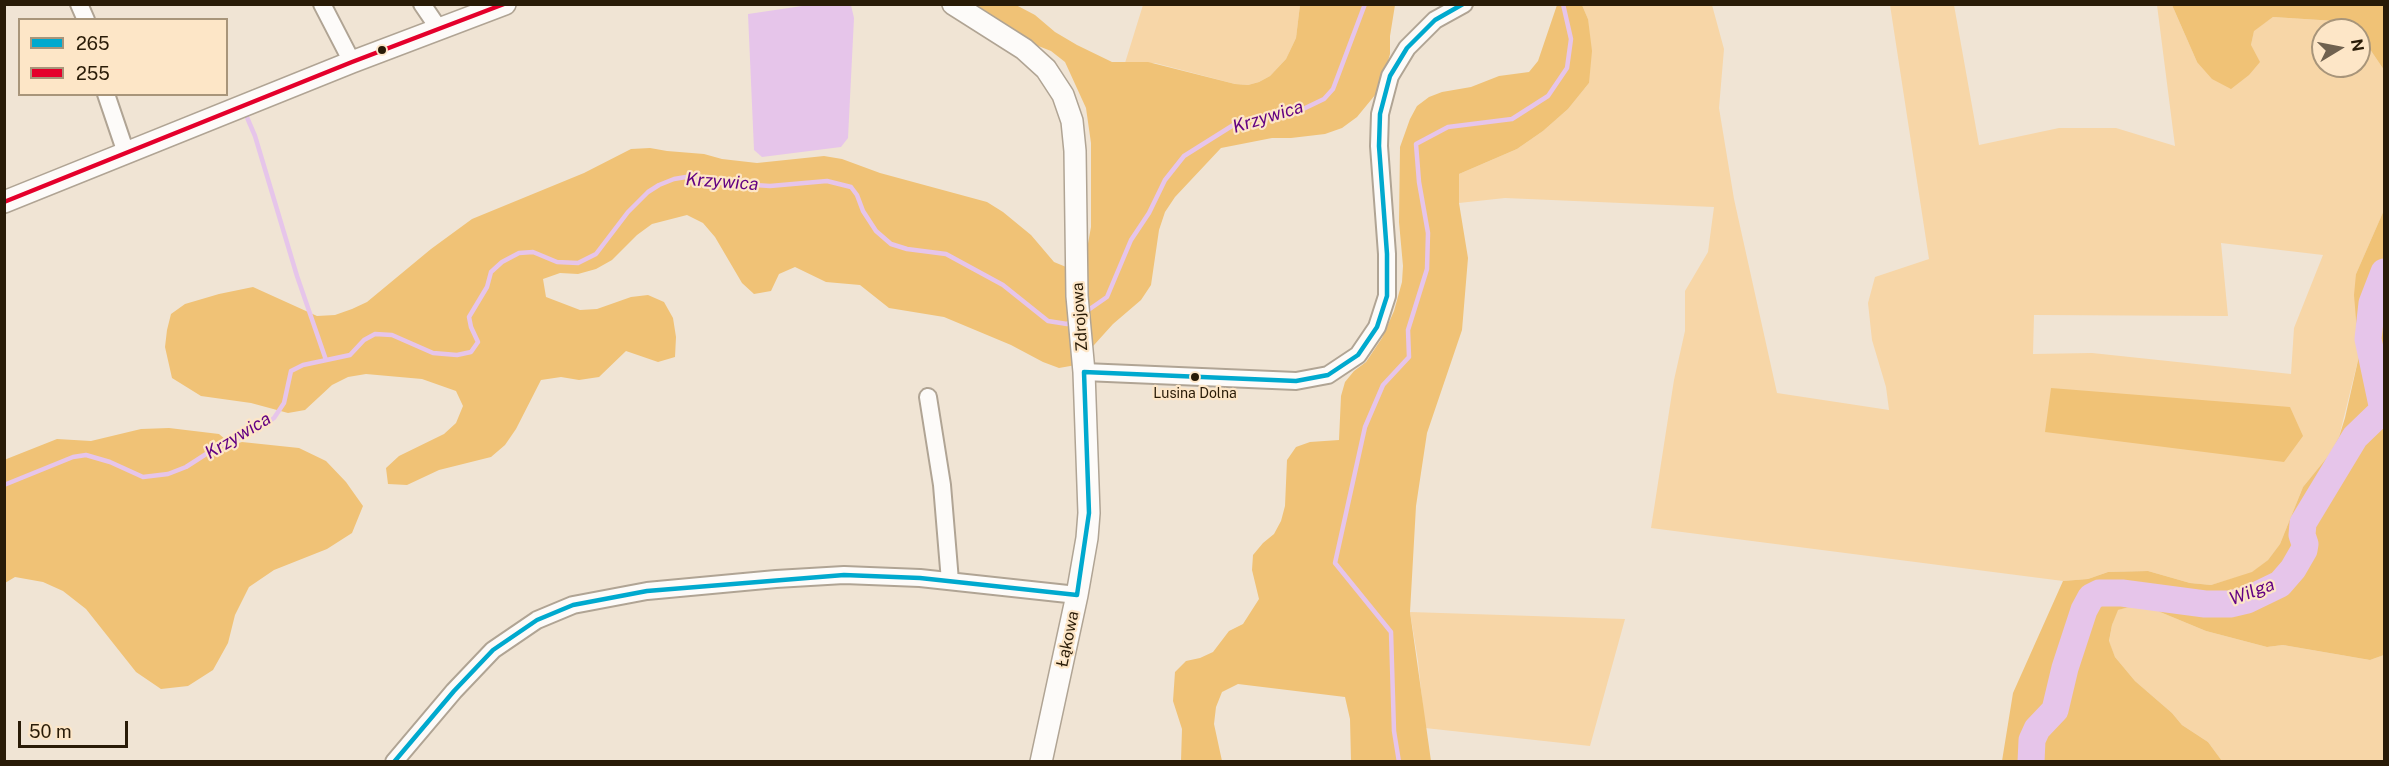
<!DOCTYPE html>
<html>
<head>
<meta charset="utf-8">
<style>
  body { margin:0 }
  #map { position:relative; width:2389px; height:766px; overflow:hidden; background:#f0e4d4; font-family:"Public Sans",sans-serif }
  canvas { display:block }
  .frame { position:absolute; inset:0; border:6px solid #291b07; pointer-events:none }
  .legend { position:absolute; left:18px; top:18px; width:210px; height:78px; box-sizing:border-box; background:#fde6c7; border:2px solid #a8957a; margin:0; padding:8px 10px; list-style:none; font-size:18px; color:#291b07 }
  .legend li { display:flex; align-items:center; gap:12px; height:30px }
  .legend b { width:30px; border:2px solid #a8957a }
  .north { position:absolute; left:2311px; top:18px; width:60px; height:60px; box-sizing:border-box; background:#fde6c7; border:2px solid #a8957a; border-radius:50%; rotate:80deg; font-size:16px; font-weight:700; line-height:24px; text-align:center; color:#291b07 }
  .north::after { content:''; display:block; margin:auto; width:21px; height:27px; background:#6f614f; clip-path:polygon(50% 0,100% 100%,50% 72%,0 100%) }
  .scale { position:absolute; left:18px; top:721px; width:110px; height:27px; box-sizing:border-box; border:3px solid #291b07; border-top:0; padding-left:8px; font-size:18px; line-height:21px; white-space:nowrap; color:#291b07; -webkit-text-stroke:4px #fde6c7; paint-order:stroke }
</style>
</head>
<body>
<div id="map">
<canvas width="2389" height="766"></canvas>
<div class="frame"></div>
<ul class="legend">
<li><b style="height:8px;background:#00a9ce"></b>265</li>
<li><b style="height:8px;background:#e4002b"></b>255</li>
</ul>
<div class="north">N</div>
<div class="scale">50 m</div>
</div>
<script>
const context = document.querySelector('canvas').getContext('2d');
context.lineJoin = 'round';
function fillPath(path, color) {
  context.fillStyle = color;
  context.fill(path, 'evenodd');
}
function toPath(rows) {
  const path = new Path2D();
  for (const r of rows) {
    path.moveTo(r[0], r[1]);
    for (let i = 2; i < r.length; i += 2) path.lineTo(r[i], r[i + 1]);
  }
  return path;
}
function strokePath(path, color, width, dash) {
  context.strokeStyle = color;
  context.lineWidth = width;
  context.lineCap = dash ? 'butt' : 'round';
  context.setLineDash(dash || []);
  context.stroke(path);
}
function drawText(font, color, halo, rows, align = 'center') {
  context.font = font + ' "Public Sans",sans-serif';
  context.lineWidth = 4.5;
  context.setLineDash([]);
  context.textBaseline = 'middle';
  context.strokeStyle = halo;
  context.fillStyle = color;
  for (const [text, x, y, turn = 0] of rows) {
    context.save();
    context.translate(x, y);
    context.rotate((+turn || 0) * Math.PI / 180);
    context.textAlign = isNaN(turn) ? turn : align;
    if (halo) context.strokeText(text, 0, 0);
    context.fillText(text, 0, 0);
    context.restore();
  }
}
const green = toPath([
  [1143,5,1300,5,1296,38,1286,59,1270,76,1259,82,1248,85,1235,84,1155,63,1125,63],
  [1582,5,1712,5,1724,49,1719,108,1734,199,1777,393,1889,410,1886,387,1872,340,1868,303,1875,277,1929,259,1890,5,1954,5,1979,145,2059,128,2116,128,2175,146,2157,5,2172,5,2197,62,2251,45,2254,30,2273,17,2351,22,2357,30,2323,30,2323,66,2359,66,2359,33,2384,70,2384,210,2356,274,2359,356,2339,437,2329,455,2303,487,2280,544,2268,560,2252,573,2211,585,2190,583,2148,571,2108,572,2088,579,2063,581,1651,528,1674,380,1685,331,1685,291,1708,252,1714,207,1505,198,1459,203,1459,174,1517,149,1543,131,1568,109,1589,83,1588,19],
  [2221,243,2323,255,2294,328,2291,374,2092,353,2033,354,2034,315,2228,316],
  [2133,606,2148,607,2206,631,2267,647,2283,645,2370,660,2384,655,2384,761,2222,761,2208,742,2182,725,2172,713,2135,681,2115,657,2109,642,2112,625,2117,610],
  [1410,612,1625,619,1590,746,1425,728,1418,661]
]);
const forest = toPath([
  [972,5,1016,5,1035,15,1055,32,1077,45,1112,62,1148,62,1235,84,1248,85,1259,82,1270,76,1286,59,1296,38,1300,5,1395,5,1390,36,1390,54,1380,89,1357,117,1342,128,1325,134,1291,138,1272,138,1221,148,1175,197,1165,212,1159,230,1151,285,1141,300,1113,324,1076,365,1059,368,1043,362,1011,345,944,317,889,308,860,285,826,282,795,267,779,274,771,291,754,294,742,283,715,237,703,223,687,215,652,224,637,235,612,260,596,269,578,274,560,273,543,279,546,297,580,310,597,309,631,297,648,295,664,302,673,318,676,337,675,357,658,362,626,351,599,377,579,380,561,377,541,380,516,429,505,445,491,457,439,470,407,485,388,484,386,468,399,456,444,434,456,423,463,406,456,391,422,379,366,374,348,377,332,385,305,410,288,413,251,403,201,396,172,378,165,347,167,330,171,314,185,304,219,294,253,287,317,316,335,315,352,309,367,302,431,249,472,219,584,173,631,149,650,148,667,151,704,154,722,159,757,163,824,156,842,159,880,173,987,202,1003,212,1031,235,1054,262,1071,269,1085,260,1091,227,1091,143,1086,108,1065,62,1051,51,1018,38],
  [1557,5,1582,5,1588,19,1592,51,1589,83,1568,109,1543,131,1517,149,1459,174,1459,203,1468,258,1462,330,1427,433,1416,506,1410,612,1431,761,1351,761,1350,719,1345,697,1238,684,1222,692,1216,707,1214,724,1222,761,1181,761,1182,729,1173,701,1175,672,1186,661,1200,658,1213,652,1229,631,1243,624,1259,599,1252,570,1253,555,1263,543,1274,534,1281,521,1285,506,1287,460,1296,447,1310,442,1339,440,1341,396,1345,382,1354,371,1366,362,1382,338,1394,311,1402,282,1403,266,1399,222,1400,147,1410,119,1417,106,1429,97,1442,92,1471,87,1499,76,1529,72,1538,61],
  [2172,5,2384,5,2384,70,2359,33,2359,30,2351,22,2273,17,2254,31,2251,45,2260,62,2249,75,2231,89,2212,79,2197,62],
  [2384,210,2384,655,2370,660,2283,645,2267,647,2206,631,2148,607,2133,606,2118,610,2112,625,2109,641,2115,657,2135,681,2172,713,2182,725,2208,742,2222,761,2002,761,2013,693,2063,581,2088,579,2108,572,2148,571,2190,583,2211,585,2252,572,2268,560,2280,544,2303,487,2329,455,2339,437,2345,418,2359,356,2354,295,2356,274],
  [2051,388,2290,407,2303,436,2284,462,2045,432],
  [169,428,219,434,232,445,242,442,299,448,326,461,346,482,363,506,352,533,327,549,274,570,249,587,235,615,228,643,213,670,188,686,161,689,136,672,86,609,63,591,43,582,15,577,5,583,4,460,57,439,91,441,141,429]
]);
const water = toPath([
  [809,5,851,5,854,18,848,138,841,147,762,157,754,150,748,14]
]);
const stream = toPath([
  [246,115,255,136,297,276,326,360],
  [1084,313,1107,297,1131,240,1149,213,1165,180,1184,156,1235,124,1257,117,1299,111,1324,99,1333,89,1365,4],
  [4,485,73,457,86,455,110,462,143,477,168,474,186,467,217,447,255,432,274,418,284,403,291,371,303,365,350,355,364,340,375,334,392,335,433,353,457,355,471,352,478,342,471,327,469,317,487,287,491,272,502,262,519,253,533,252,557,262,578,263,596,254,628,212,648,192,659,185,674,179,686,177,709,182,770,186,827,181,851,187,857,195,863,211,876,231,891,244,907,249,946,254,1003,285,1048,321,1067,324,1072,321],
  [1399,762,1394,731,1391,632,1335,563,1365,427,1383,385,1409,357,1408,330,1427,269,1428,233,1419,182,1416,144,1448,127,1512,119,1548,96,1567,68,1571,39,1563,4]
]);
const river = toPath([
  [2031,762,2032,740,2037,729,2055,710,2065,668,2084,610,2091,597,2099,593,2122,593,2205,604,2230,604,2247,600,2280,584,2293,569,2304,550,2305,544,2302,535,2303,523,2355,437,2383,410,2368,339,2372,303,2384,272]
]);
const minor = toPath([
  [79,4,86,20],
  [322,4,352,62],
  [422,4,439,29],
  [106,94,126,153],
  [1084,372,1296,381,1328,375,1358,355,1377,327,1387,296,1387,254,1379,146,1380,114,1390,76,1407,48,1435,20,1464,4],
  [928,397,942,485,950,581],
  [394,762,454,691,493,650,537,620,573,605,647,591,776,579,844,575,920,578,1077,595]
]);
const tertiary = toPath([
  [953,4,1024,49,1046,69,1063,95,1072,121,1075,151,1077,296,1084,372,1089,513,1087,538,1077,595,1041,762],
  [4,202,352,62,505,4]
]);
const bus1 = toPath([
  [1084,372,1296,381,1328,375,1358,355,1377,327,1387,296,1387,254,1379,146,1380,114,1390,76,1407,48,1435,20,1463,4],
  [1077,595,1089,513,1084,372],
  [394,762,454,691,493,650,537,620,573,605,647,591,844,575,920,578,1077,595]
]);
const bus2 = toPath([
  [4,202,352,62,504,4]
]);
const markers = [
  [382,50,5,"#291b07"],
  [1195,377,5,"#291b07"]
];
const busNames = [
  ["Lusina Dolna",1195,394]
];
const streetNames = [
  ["Zdrojowa",1080,317,-94],
  ["Łąkowa",1068,639,-78]
];
const waterNames = [
  ["Krzywica",1268,117,-17],
  ["Krzywica",722,182,4],
  ["Krzywica",238,436,-31],
  ["Wilga",2252,592,-20]
];
fillPath(green, '#f7d6a7');
fillPath(forest, '#f0c276');
fillPath(water, '#e6c5ea');
strokePath(stream, '#e6c5ea', 4.5);
strokePath(river, '#e6c5ea', 27);
strokePath(minor, '#b0a494', 20);
strokePath(tertiary, '#b0a494', 24);
strokePath(minor, '#fdfbf9', 16);
strokePath(tertiary, '#fdfbf9', 21);
strokePath(bus1, '#00a9ce', 4.5);
strokePath(bus2, '#e4002b', 4.5);
for (const [x, y, r, color] of markers) {
  const dot = new Path2D();
  dot.arc(x, y, r, 0, 2 * Math.PI);
  context.fillStyle = color;
  context.fill(dot);
  strokePath(dot, '#fde6c7', 2);
}
drawText('14px', '#291b07', '#fde6c7', busNames);
drawText('16px', '#291b07', '#fde6c7', streetNames);
drawText('italic 18px', '#640383', '#fde6c7', waterNames);
</script>
</body>
</html>
